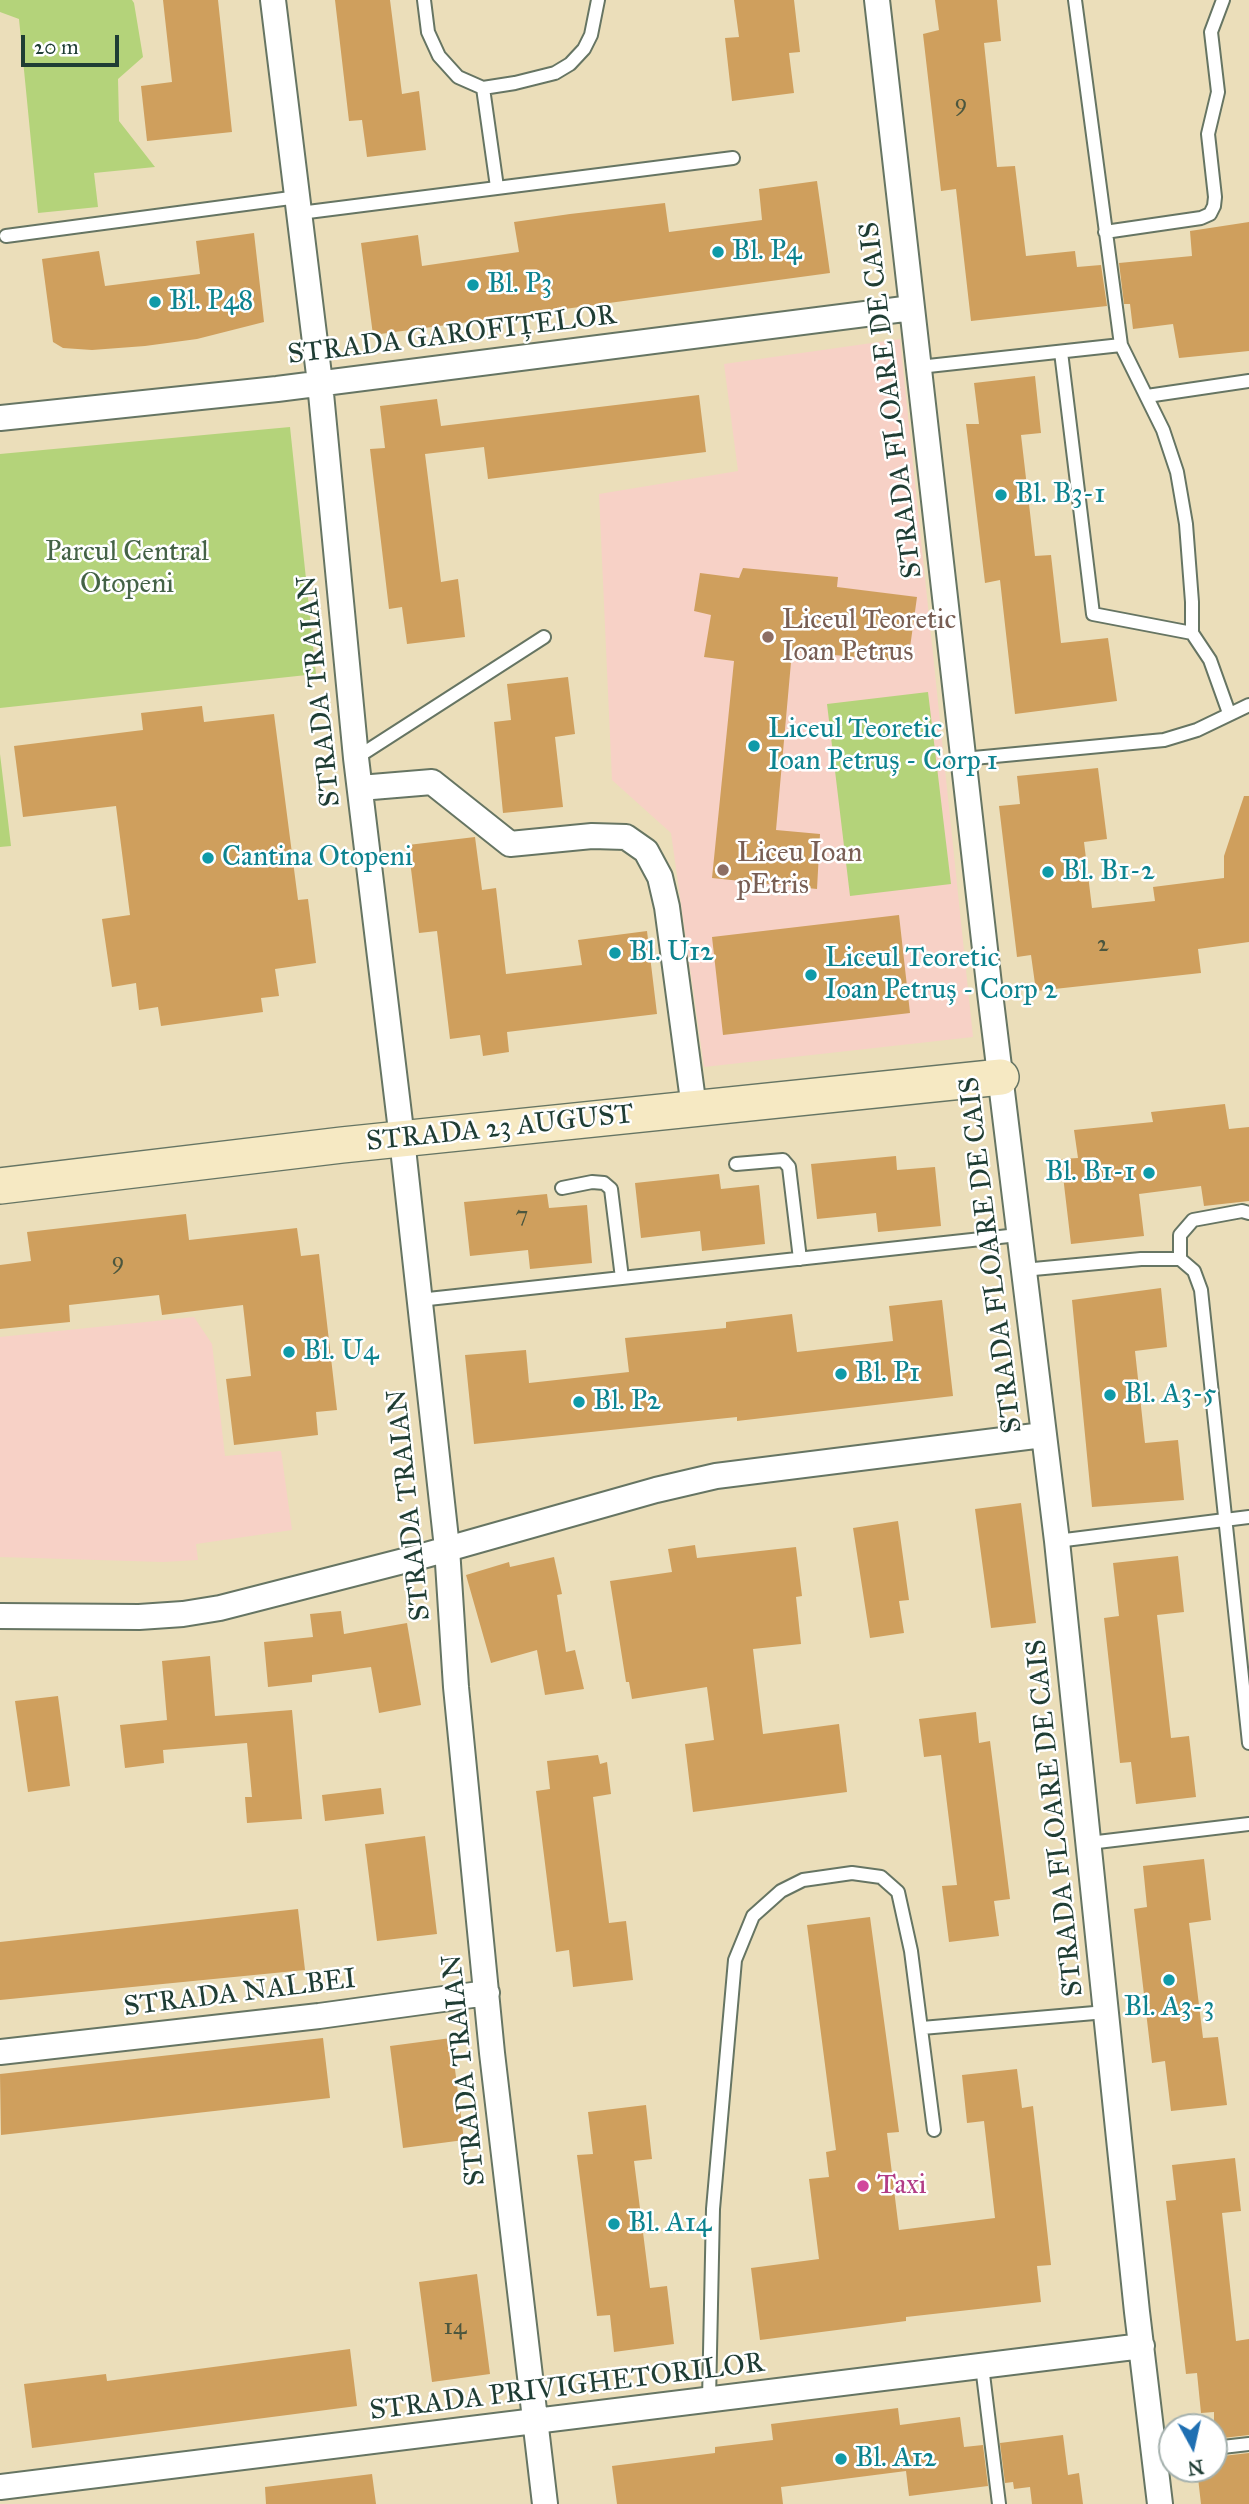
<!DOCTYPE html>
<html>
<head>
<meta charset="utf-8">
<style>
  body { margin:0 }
  #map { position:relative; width:1249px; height:2504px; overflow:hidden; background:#ebdeba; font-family:"IM FELL Great Primer",serif }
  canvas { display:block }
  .north { position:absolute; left:1158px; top:2413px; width:70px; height:70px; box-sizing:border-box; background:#fff; border:2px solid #a5b1ae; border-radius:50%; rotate:172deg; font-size:19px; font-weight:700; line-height:28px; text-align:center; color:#1f3d34 }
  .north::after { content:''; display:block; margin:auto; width:24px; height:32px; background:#1f6fb2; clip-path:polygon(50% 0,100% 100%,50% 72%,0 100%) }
  .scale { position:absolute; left:21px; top:35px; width:98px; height:32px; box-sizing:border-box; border:4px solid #1f3d34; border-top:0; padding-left:9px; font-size:21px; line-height:24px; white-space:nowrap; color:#1f3d34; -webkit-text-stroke:5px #fff; paint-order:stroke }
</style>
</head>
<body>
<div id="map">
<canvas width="1249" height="2504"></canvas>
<div class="north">N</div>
<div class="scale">20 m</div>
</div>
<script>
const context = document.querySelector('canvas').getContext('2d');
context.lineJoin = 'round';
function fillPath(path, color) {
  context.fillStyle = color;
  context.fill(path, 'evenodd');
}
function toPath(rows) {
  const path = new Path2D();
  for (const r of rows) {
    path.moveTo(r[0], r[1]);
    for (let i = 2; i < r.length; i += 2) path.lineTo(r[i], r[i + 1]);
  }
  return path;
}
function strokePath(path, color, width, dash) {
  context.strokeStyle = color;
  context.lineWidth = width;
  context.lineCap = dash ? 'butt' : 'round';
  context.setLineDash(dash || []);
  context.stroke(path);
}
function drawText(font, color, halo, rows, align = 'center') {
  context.font = font + ' "IM FELL Great Primer",serif';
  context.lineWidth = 5;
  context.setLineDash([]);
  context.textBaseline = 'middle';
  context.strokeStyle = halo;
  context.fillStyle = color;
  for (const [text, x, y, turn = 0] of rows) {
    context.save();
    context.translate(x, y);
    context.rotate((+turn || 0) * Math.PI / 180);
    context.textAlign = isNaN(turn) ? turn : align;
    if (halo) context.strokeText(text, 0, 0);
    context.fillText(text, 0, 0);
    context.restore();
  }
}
const built = toPath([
  [900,339,973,1037,704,1067,671,833,612,780,599,494,738,471,724,364],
  [194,1317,212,1344,225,1456,281,1451,292,1530,196,1544,198,1560,163,1562,0,1557,0,1337]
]);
const green = toPath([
  [0,0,132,0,134,3,143,57,118,79,119,121,155,167,94,173,98,207,38,213,19,19,0,12],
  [290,427,316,674,0,708,0,454],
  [928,692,951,884,850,896,827,704],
  [0,754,11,846,0,847]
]);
const building = toPath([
  [163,0,218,0,232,132,147,141,141,86,172,82],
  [335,0,390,0,402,94,419,91,426,150,367,157,362,120,349,121],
  [734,0,794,0,800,52,789,53,794,93,732,101,725,38,739,37],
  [935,0,997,0,1001,41,984,43,997,167,1015,166,1026,256,1075,251,1077,267,1101,265,1107,306,971,321,956,189,941,191,923,34,939,30],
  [817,181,830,273,373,335,361,243,418,235,422,266,519,252,514,222,570,214,665,203,669,232,762,220,759,189],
  [1249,222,1249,351,1179,358,1173,324,1133,329,1130,304,1124,304,1119,263,1192,256,1190,231],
  [254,233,264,322,197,339,145,346,92,350,63,348,53,342,42,259,99,251,105,286,200,274,196,241],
  [1035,376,1041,433,1021,435,1035,556,1051,555,1061,643,1108,638,1117,701,1015,714,1000,580,985,583,966,424,979,424,974,383],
  [699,395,706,452,488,479,484,447,425,454,441,582,458,579,465,637,407,644,402,607,389,609,370,449,385,448,380,406,437,399,441,426],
  [743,568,838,577,837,587,917,597,908,662,792,651,776,830,820,834,817,889,712,878,734,661,704,657,711,615,694,611,700,573,739,578],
  [568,677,575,734,555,737,563,807,503,813,494,722,511,720,507,684],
  [202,706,204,722,274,714,298,900,308,899,316,963,275,969,279,996,261,998,263,1012,161,1026,158,1007,139,1010,136,983,112,987,102,919,130,915,116,806,23,817,14,746,143,730,141,713],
  [1098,768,1107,839,1084,842,1092,908,1155,901,1153,887,1224,878,1224,856,1244,796,1249,796,1249,942,1198,949,1201,973,1036,991,1031,955,1017,957,999,806,1020,804,1017,776],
  [475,837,482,890,496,888,506,974,582,965,578,940,647,931,657,1014,507,1032,509,1052,483,1056,480,1035,450,1039,437,931,419,933,408,845],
  [899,915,910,1013,723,1035,712,937],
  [1225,1104,1229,1129,1249,1127,1249,1201,1204,1206,1201,1186,1139,1194,1144,1236,1071,1244,1061,1159,1078,1158,1074,1130,1153,1122,1151,1112],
  [896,1156,897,1170,935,1167,941,1226,878,1232,876,1213,817,1219,811,1164],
  [719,1174,721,1189,759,1185,765,1244,702,1251,700,1231,641,1238,635,1183],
  [547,1194,549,1208,587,1205,592,1263,530,1269,528,1250,470,1256,464,1202],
  [186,1214,189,1240,297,1228,301,1256,319,1254,337,1410,316,1412,318,1435,234,1445,226,1379,251,1376,243,1305,162,1315,159,1295,69,1305,70,1322,0,1329,0,1265,31,1261,27,1232],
  [1161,1288,1167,1347,1135,1351,1145,1443,1178,1440,1184,1500,1092,1507,1072,1300],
  [942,1300,953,1396,737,1421,737,1417,474,1444,465,1355,526,1350,529,1383,629,1372,625,1338,726,1328,726,1322,792,1314,797,1352,893,1341,889,1306],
  [1021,1503,1036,1623,991,1628,975,1509],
  [898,1521,909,1600,899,1601,904,1633,870,1638,853,1528],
  [695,1545,697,1558,796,1547,802,1596,796,1597,801,1644,753,1649,763,1734,839,1724,847,1792,693,1812,685,1744,714,1740,707,1687,632,1699,629,1682,626,1682,610,1581,672,1572,668,1549],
  [1178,1556,1184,1612,1157,1615,1171,1738,1189,1736,1196,1797,1136,1804,1131,1762,1120,1763,1104,1618,1119,1616,1113,1563],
  [554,1557,562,1594,557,1595,566,1652,575,1650,584,1689,545,1695,537,1650,491,1663,466,1575,509,1562,510,1567],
  [341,1611,344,1634,407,1623,421,1705,379,1713,371,1667,312,1675,312,1682,268,1687,264,1642,313,1637,310,1614],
  [210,1656,215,1716,292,1710,302,1819,247,1823,245,1797,252,1797,247,1743,163,1750,164,1763,125,1768,120,1725,167,1720,162,1661],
  [58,1696,70,1786,28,1792,15,1701],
  [976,1712,979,1743,990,1741,1010,1899,994,1901,999,1936,949,1942,942,1886,957,1885,941,1755,924,1757,919,1719],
  [598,1755,600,1764,607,1762,611,1794,593,1797,609,1923,626,1921,633,1980,573,1987,569,1950,556,1952,536,1791,550,1789,547,1761],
  [381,1788,384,1814,325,1821,322,1795],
  [425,1836,437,1934,377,1941,365,1844],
  [1204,1859,1211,1920,1189,1923,1203,2038,1218,2037,1227,2105,1171,2111,1165,2061,1152,2063,1134,1909,1147,1907,1143,1866],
  [298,1909,305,1970,0,2000,0,1942],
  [870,1917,899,2132,887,2133,899,2230,995,2218,984,2121,967,2123,962,2075,1017,2069,1022,2108,1033,2106,1051,2265,1037,2266,1041,2302,906,2317,906,2321,760,2340,751,2268,819,2259,809,2179,829,2177,826,2152,836,2150,807,1925],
  [323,2038,330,2098,1,2135,0,2074],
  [451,2038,464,2140,403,2148,390,2046],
  [646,2105,652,2159,634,2161,650,2288,667,2286,674,2344,614,2352,610,2315,597,2316,577,2155,593,2154,588,2112],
  [1235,2158,1241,2211,1222,2213,1236,2341,1249,2339,1249,2435,1214,2439,1214,2412,1201,2413,1197,2373,1186,2374,1166,2201,1176,2200,1172,2165],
  [477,2274,490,2374,432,2382,419,2282],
  [350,2349,357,2406,32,2448,24,2384,106,2374,107,2381],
  [898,2408,900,2425,960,2417,964,2447,983,2445,988,2486,909,2496,906,2471,781,2487,783,2504,617,2504,612,2466,715,2453,715,2447,773,2440,771,2424],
  [1063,2435,1068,2475,1079,2473,1083,2504,1032,2504,1030,2487,1014,2489,1013,2482,1005,2483,1000,2443],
  [1249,2453,1249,2504,1201,2504,1197,2469,1214,2469,1214,2457],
  [372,2474,376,2504,266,2504,265,2487]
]);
const service = toPath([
  [424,0,428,32,439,56,458,77,483,88,515,83,555,73,570,64,584,49,591,35,598,0],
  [1075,0,1121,345,1163,430,1177,472,1186,524,1192,602,1192,633],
  [483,88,497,187],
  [300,213,733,158],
  [1105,232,1201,218,1210,214,1214,206,1215,197,1208,134,1218,92,1211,32,1223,0],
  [6,236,298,197],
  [1061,352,1093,614,1192,633,1210,660,1229,713],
  [919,367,1121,345],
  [1147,396,1249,381],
  [356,758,544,637],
  [963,759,1164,740,1197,730,1249,705],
  [736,1164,783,1160,789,1167,800,1259],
  [562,1188,592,1182,604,1183,611,1189,622,1278],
  [1180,1259,1180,1235,1193,1220,1242,1211,1249,1213],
  [1023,1270,1141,1259,1180,1259,1194,1271,1201,1290,1249,1743],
  [419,1300,1018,1235],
  [1057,1541,1249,1517],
  [1089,1843,1249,1824],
  [922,2028,1106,2012],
  [982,2366,999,2504],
  [709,2400,713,2209,735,1960,753,1916,781,1891,803,1880,852,1873,881,1877,898,1892,911,1951,934,2130],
  [1214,2448,1249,2444]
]);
const minor = toPath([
  [273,0,320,383,356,758,402,1139,447,1548,456,1687,492,2053,545,2504],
  [877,0,990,993,1057,1541,1137,2312,1160,2504],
  [0,418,277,389,912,308],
  [360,788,432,782,510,844,592,836,626,837,646,851,660,877,667,907,694,1108],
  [0,1616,139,1617,183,1614,220,1608,419,1557,656,1490,716,1476,1043,1435],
  [0,2052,319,2016,487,1993],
  [0,2487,1142,2346]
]);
const secondary = toPath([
  [0,1186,342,1145,1001,1077]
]);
const markers = [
  [718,252,7,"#0f9aa8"],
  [473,285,7,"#0f9aa8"],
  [155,302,7,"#0f9aa8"],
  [1001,495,7,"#0f9aa8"],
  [768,637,7,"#8d6e63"],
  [754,746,7,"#0f9aa8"],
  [208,858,7,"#0f9aa8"],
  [723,870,7,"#8d6e63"],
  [1048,872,7,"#0f9aa8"],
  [615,953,7,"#0f9aa8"],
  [811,975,7,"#0f9aa8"],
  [1149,1173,7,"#0f9aa8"],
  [289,1352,7,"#0f9aa8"],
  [841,1374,7,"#0f9aa8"],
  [1110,1395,7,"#0f9aa8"],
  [579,1402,7,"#0f9aa8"],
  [1169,1980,7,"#0f9aa8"],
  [863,2186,7,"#d1479c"],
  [614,2224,7,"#0f9aa8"],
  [841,2459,7,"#0f9aa8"]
];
const numberNames = [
  ["9",961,104],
  ["2",1103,945],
  ["7",522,1216],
  ["9",118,1262],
  ["14",455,2328]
];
const cultureNames = [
  ["Bl. P4",732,252],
  ["Bl. P3",487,285],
  ["Bl. P48",169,302],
  ["Bl. B3-1",1015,495],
  ["Liceul Teoretic",768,730],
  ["Ioan Petruș - Corp 1",768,762],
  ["Cantina Otopeni",222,858],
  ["Bl. B1-2",1062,872],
  ["Bl. U12",629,953],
  ["Liceul Teoretic",825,959],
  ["Ioan Petruș - Corp 2",825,991],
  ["Bl. B1-1",1135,1173,"right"],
  ["Bl. U4",303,1352],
  ["Bl. P1",855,1374],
  ["Bl. A3-5",1124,1395],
  ["Bl. P2",593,1402],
  ["Bl. A3-3",1169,2008,"center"],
  ["Bl. A14",628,2224],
  ["Bl. A12",855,2459]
];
const streetNames = [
  ["STRADA GAROFIȚELOR",452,336,-7],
  ["STRADA FLOARE DE CAIS",892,400,-97],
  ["STRADA TRAIAN",320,691,-96],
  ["STRADA 23 AUGUST",500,1129,-6],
  ["STRADA FLOARE DE CAIS",992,1255,-97],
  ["STRADA TRAIAN",410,1505,-96],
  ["STRADA FLOARE DE CAIS",1056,1818,-96],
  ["STRADA NALBEI",240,1994,-7],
  ["STRADA TRAIAN",465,2070,-96],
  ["STRADA PRIVIGHETORILOR",567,2388,-7]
];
const parkNames = [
  ["Parcul Central",127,553],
  ["Otopeni",127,585]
];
const educationNames = [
  ["Liceul Teoretic",782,621],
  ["Ioan Petrus",782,653],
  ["Liceu Ioan",737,854],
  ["pEtris",737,886]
];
const hotelNames = [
  ["Taxi",877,2186]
];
fillPath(built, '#f7d1c6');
fillPath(green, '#b4d37a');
fillPath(building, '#cf9f5d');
strokePath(service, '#667563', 16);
strokePath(minor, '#667563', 28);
strokePath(secondary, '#667563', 38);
strokePath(service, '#fff', 12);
strokePath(minor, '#fff', 24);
strokePath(secondary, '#f6e9c3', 35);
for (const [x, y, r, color] of markers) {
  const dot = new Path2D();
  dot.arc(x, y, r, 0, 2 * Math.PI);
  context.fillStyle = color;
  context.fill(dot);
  strokePath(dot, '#fff', 2.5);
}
drawText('24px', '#4b563e', null, numberNames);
drawText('28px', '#0d838f', '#fff', cultureNames, 'left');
drawText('28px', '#1f3d34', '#fff', streetNames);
drawText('28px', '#446246', '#fff', parkNames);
drawText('28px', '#785e54', '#fff', educationNames, 'left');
drawText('28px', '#b23c85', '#fff', hotelNames, 'left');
</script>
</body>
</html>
